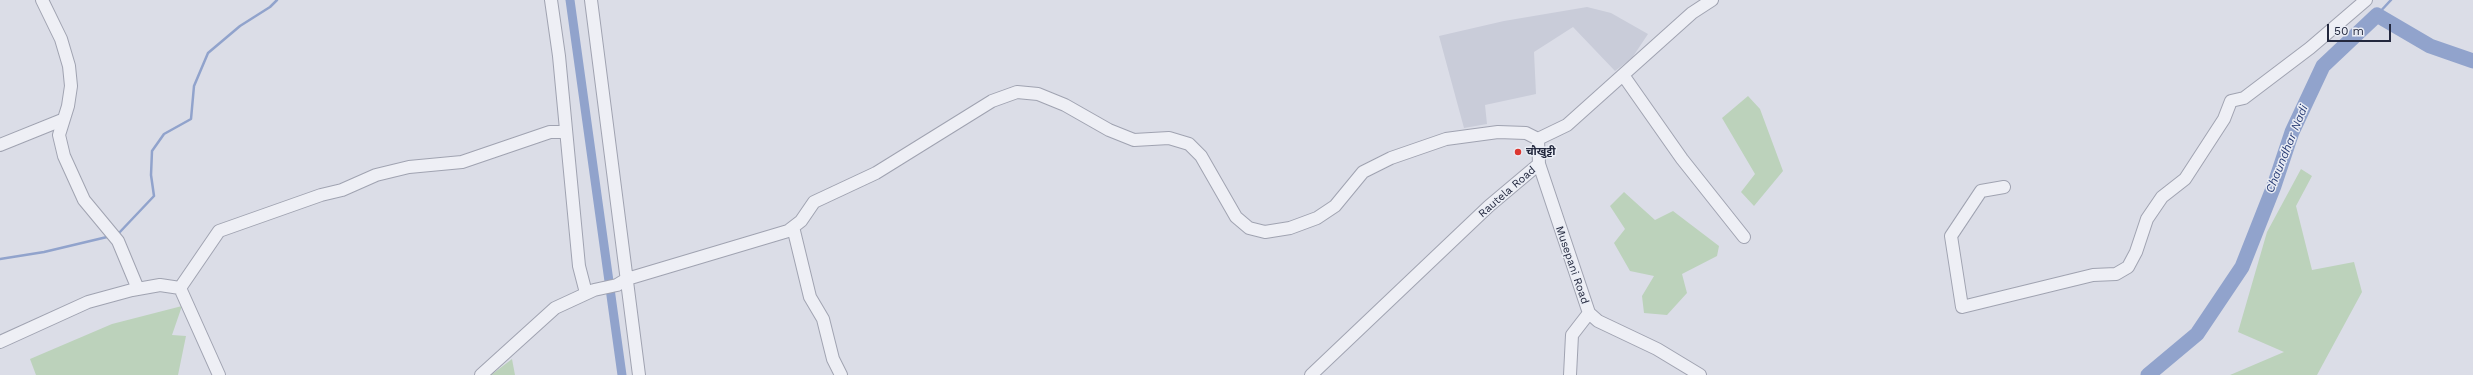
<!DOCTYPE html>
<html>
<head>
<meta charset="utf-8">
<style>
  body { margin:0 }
  #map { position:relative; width:2473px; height:375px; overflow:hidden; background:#dbdde7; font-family:"Work Sans",sans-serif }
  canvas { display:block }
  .scale { position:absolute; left:2327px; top:24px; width:64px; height:18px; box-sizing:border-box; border:2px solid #23283e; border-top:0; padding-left:5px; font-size:12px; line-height:14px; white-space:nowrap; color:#23283e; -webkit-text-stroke:3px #eaedf5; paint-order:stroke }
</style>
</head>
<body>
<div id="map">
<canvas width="2473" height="375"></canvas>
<div class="scale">50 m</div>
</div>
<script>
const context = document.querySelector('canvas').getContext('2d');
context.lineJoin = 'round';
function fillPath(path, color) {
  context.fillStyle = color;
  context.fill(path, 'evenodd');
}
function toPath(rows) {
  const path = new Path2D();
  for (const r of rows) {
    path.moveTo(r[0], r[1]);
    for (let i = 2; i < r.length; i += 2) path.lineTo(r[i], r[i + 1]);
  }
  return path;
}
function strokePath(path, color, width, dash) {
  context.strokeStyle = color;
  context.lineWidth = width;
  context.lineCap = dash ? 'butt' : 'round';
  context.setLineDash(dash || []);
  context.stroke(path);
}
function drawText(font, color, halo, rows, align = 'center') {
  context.font = font + ' "Work Sans","Noto Sans Devanagari",sans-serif';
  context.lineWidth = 3;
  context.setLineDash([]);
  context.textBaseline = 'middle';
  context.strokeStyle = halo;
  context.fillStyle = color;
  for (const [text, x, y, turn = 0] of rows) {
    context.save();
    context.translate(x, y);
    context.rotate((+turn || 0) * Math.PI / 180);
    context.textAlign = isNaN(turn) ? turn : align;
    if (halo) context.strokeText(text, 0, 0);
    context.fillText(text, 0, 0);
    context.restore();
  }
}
const built = toPath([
  [1587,7,1611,13,1648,34,1632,58,1615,71,1573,27,1534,52,1536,94,1485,105,1487,124,1464,128,1439,36,1504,21]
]);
const green = toPath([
  [1748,96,1760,109,1783,171,1754,206,1741,192,1755,174,1722,118],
  [2301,169,2312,176,2296,206,2312,270,2354,262,2362,292,2317,375,2230,375,2284,352,2238,332,2267,232],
  [1624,192,1655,220,1673,211,1719,246,1717,256,1682,274,1687,293,1667,315,1644,313,1642,296,1654,276,1630,271,1614,243,1625,229,1610,206],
  [182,306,172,335,186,336,178,375,36,375,30,359,112,324],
  [512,359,515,375,491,375]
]);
const stream = toPath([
  [2377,15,2391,0],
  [118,234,154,196,151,175,152,151,164,134,191,119,194,86,208,53,240,26,270,7,277,0],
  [0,259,44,252,107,237]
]);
const canal = toPath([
  [570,0,622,375]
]);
const river = toPath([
  [2148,375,2197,334,2242,267,2274,186,2292,132,2323,66,2377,15,2430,46,2473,61]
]);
const minor = toPath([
  [42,0,61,39,69,66,71,86,68,106,59,135,64,156,84,200,118,241,138,289],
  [551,0,559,56,579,266,586,293],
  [591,0,639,375],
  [1623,75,1682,159,1744,237],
  [1538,139,1539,164,1589,313,1598,321,1657,349,1700,375],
  [1538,139,1567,125,1692,13,1712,0],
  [0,145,62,120],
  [2004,187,1981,191,1951,236,1962,307,2093,275,2116,274,2128,267,2136,252,2147,219,2162,197,2185,179,2224,119,2231,101,2244,98,2310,48,2366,0],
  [793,227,810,297,823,319,833,359,841,375],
  [180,288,219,231,321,195,342,190,376,175,409,167,462,162,550,132,566,132],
  [0,342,88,302,132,290,160,285,180,288,219,375],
  [481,375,555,308,594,290,617,285,627,279,788,231,801,221,814,202,876,173,992,101,1017,92,1038,94,1065,105,1109,130,1134,140,1169,138,1189,144,1201,156,1236,217,1249,228,1265,232,1290,228,1317,218,1335,206,1363,172,1391,158,1446,139,1498,132,1526,133,1538,139],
  [1311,375,1489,206,1539,164],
  [1570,375,1572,335,1589,313]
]);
const markers = [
  [1518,152,4,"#dc3630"]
];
const poiNames = [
  ["चौखुट्टी",1526,152]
];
const streetNames = [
  ["Rautela Road",1507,192,-41],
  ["Musepani Road",1572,265,71]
];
const waterNames = [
  ["Chaundhar Nadi",2287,149,-68]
];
fillPath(built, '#c9ccd9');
fillPath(green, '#bcd2bb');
strokePath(stream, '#91a3cc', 2.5);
strokePath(canal, '#91a3cc', 9);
strokePath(river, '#91a3cc', 15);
strokePath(minor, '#a0a3b1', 14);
strokePath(minor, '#eeeff5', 12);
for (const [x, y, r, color] of markers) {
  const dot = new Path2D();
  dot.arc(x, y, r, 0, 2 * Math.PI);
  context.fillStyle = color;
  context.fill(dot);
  strokePath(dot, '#eaedf5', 1.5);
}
drawText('bold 11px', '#23283e', '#eaedf5', poiNames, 'left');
drawText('11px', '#23283e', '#eaedf5', streetNames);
drawText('italic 12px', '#2a3e76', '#eaedf5', waterNames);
</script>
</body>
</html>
